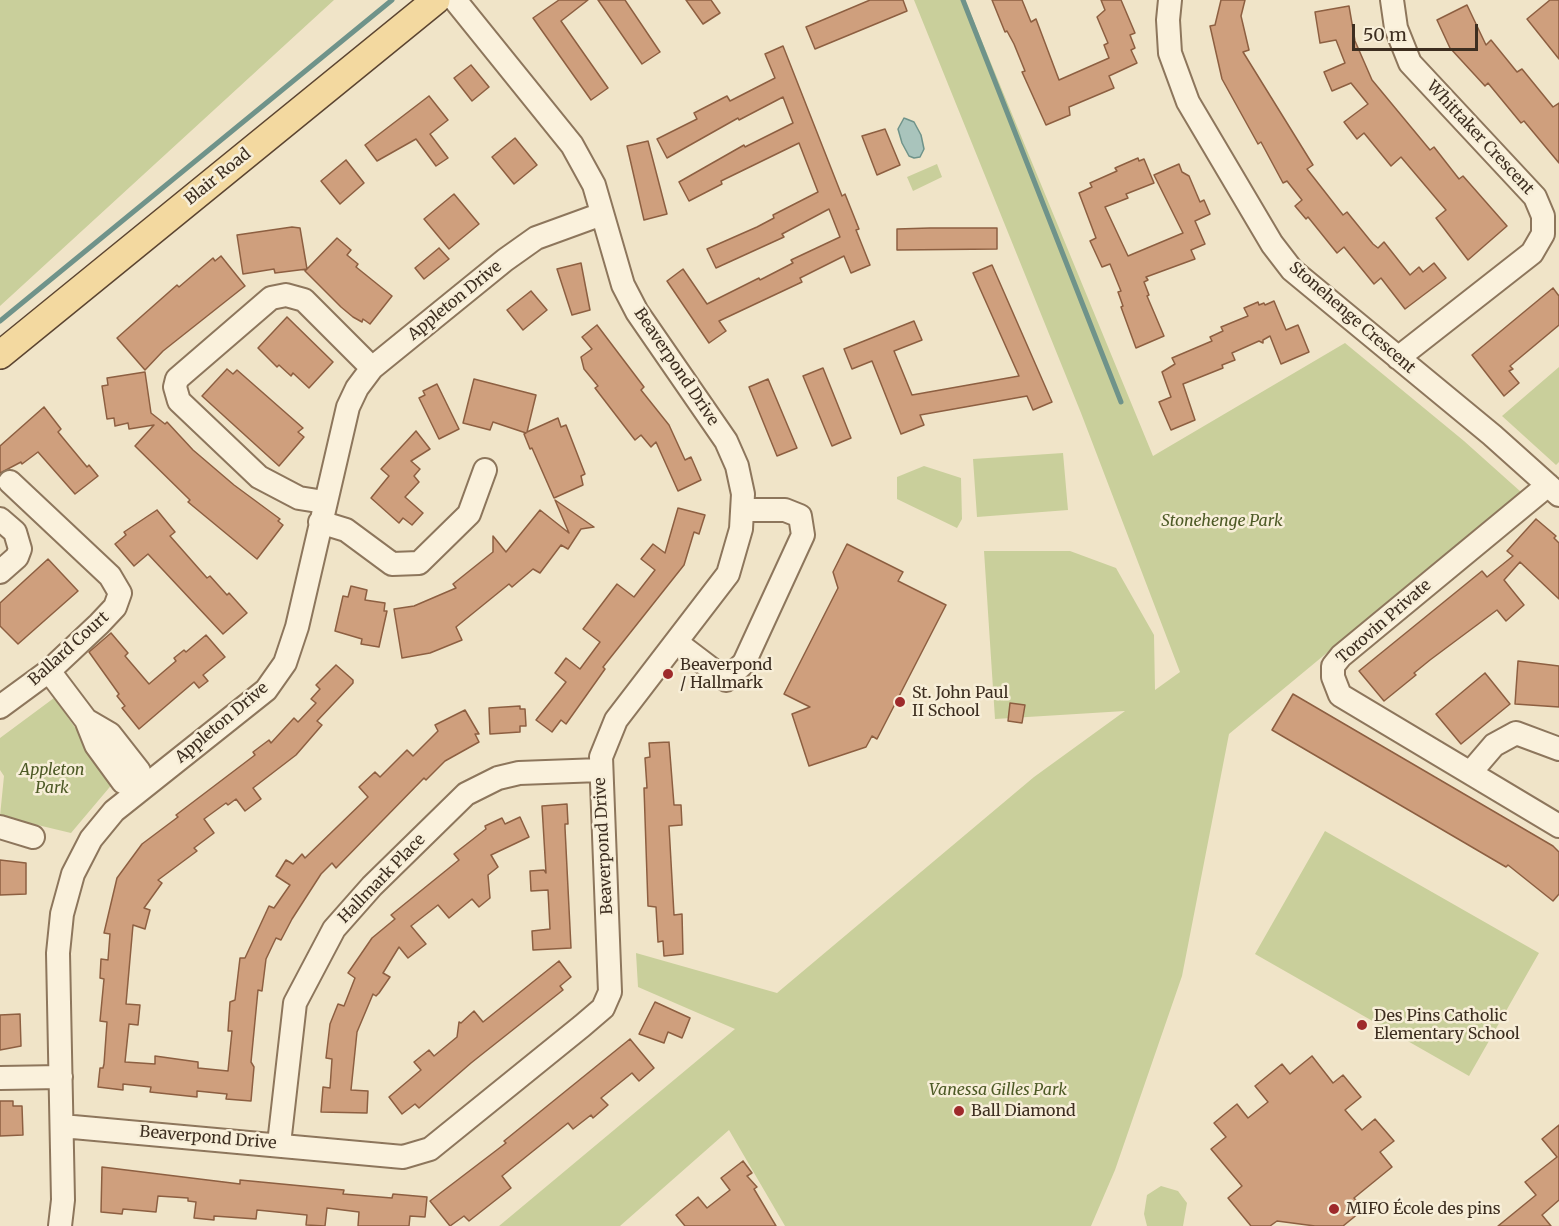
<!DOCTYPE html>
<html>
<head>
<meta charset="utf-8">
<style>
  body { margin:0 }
  #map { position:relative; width:1559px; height:1226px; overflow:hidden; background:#f0e4c8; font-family:Merriweather,serif }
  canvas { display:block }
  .scale { position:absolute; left:1352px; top:24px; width:126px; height:27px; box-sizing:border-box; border:3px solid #3d2e20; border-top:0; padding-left:8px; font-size:18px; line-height:21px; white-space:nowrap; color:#3d2e20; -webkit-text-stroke:4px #f7eed8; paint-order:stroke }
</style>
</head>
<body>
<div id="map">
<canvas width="1559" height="1226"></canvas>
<div class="scale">50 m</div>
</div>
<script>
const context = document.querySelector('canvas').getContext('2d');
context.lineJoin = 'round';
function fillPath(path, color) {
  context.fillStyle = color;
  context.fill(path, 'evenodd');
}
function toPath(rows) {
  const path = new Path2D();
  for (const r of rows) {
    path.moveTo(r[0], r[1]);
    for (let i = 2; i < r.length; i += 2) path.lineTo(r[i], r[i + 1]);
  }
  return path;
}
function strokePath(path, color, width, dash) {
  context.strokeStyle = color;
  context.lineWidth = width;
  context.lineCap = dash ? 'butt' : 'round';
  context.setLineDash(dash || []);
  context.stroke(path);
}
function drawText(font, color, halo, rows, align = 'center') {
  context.font = font + ' Merriweather,serif';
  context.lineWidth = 5;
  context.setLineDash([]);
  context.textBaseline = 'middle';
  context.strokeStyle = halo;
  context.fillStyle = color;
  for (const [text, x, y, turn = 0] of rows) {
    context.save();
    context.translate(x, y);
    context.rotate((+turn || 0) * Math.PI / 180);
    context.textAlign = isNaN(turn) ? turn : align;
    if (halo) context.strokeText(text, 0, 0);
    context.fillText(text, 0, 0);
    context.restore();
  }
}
const green = toPath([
  [0,0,334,0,0,306],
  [914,0,965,0,1153,456,1345,343,1464,441,1521,492,1229,734,1182,976,1115,1170,1091,1226,785,1226,729,1130,620,1226,499,1226,735,1029,638,987,636,953,777,993,1034,777,1125,711,995,719,984,551,1070,551,1116,568,1154,635,1155,690,1180,672,1081,413],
  [937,164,942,177,913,191,907,177],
  [1559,367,1559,462,1556,465,1502,416],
  [1063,453,1068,510,977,517,973,459],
  [924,466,961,478,962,519,957,528,897,499,897,477],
  [54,698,114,782,71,833,0,816,4,776,0,770,0,738],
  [1325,831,1539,953,1469,1076,1255,954],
  [1161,1186,1178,1191,1187,1203,1183,1226,1147,1226,1144,1214,1147,1195]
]);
const water = toPath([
  [904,118,914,122,921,135,924,149,920,157,914,158,909,156,902,143,898,129,904,118]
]);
const stream = toPath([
  [963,0,1121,402],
  [0,321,392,0]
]);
const building = toPath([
  [559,0,588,0,561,21,608,88,591,100,533,18,559,0],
  [598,0,625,0,660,52,642,64,598,0],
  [686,0,711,0,720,13,703,24,686,0],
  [870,0,903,0,907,11,815,49,806,27,870,0],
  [992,0,1022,0,1031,22,1036,19,1059,80,1109,58,1104,45,1108,43,1097,17,1105,10,1101,0,1121,0,1135,33,1130,35,1135,48,1131,50,1137,63,1109,76,1114,88,1069,107,1070,115,1046,125,1022,72,1025,71,1014,44,1007,31,1005,32,992,0],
  [1221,0,1245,0,1241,16,1249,50,1243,52,1313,165,1307,169,1343,215,1347,212,1373,244,1378,248,1384,242,1410,275,1419,267,1423,272,1434,263,1446,278,1405,309,1381,278,1374,284,1344,247,1337,253,1308,217,1306,219,1295,206,1302,200,1287,181,1283,183,1261,142,1258,144,1222,79,1210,26,1215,25,1221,0],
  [1550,0,1559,0,1559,59,1527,19,1550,0],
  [1467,5,1486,45,1491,40,1517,72,1522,69,1553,107,1559,103,1559,163,1524,121,1521,123,1488,83,1485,86,1450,48,1437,20,1467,5],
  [1349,6,1355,41,1372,80,1430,150,1434,147,1459,179,1463,176,1507,226,1468,260,1436,218,1446,210,1401,157,1391,166,1364,133,1357,139,1344,122,1368,104,1351,83,1332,91,1324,72,1345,63,1336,40,1320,43,1315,12,1349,6],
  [783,46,842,196,845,194,859,229,856,230,870,265,851,273,844,256,800,278,802,282,719,321,726,331,709,343,667,281,683,269,707,304,759,278,760,280,793,263,791,260,840,237,829,209,782,234,784,237,716,268,707,249,757,227,774,218,773,215,818,192,799,143,721,181,722,184,689,201,679,182,744,145,745,147,793,123,783,97,739,120,738,118,667,158,657,139,697,119,694,113,727,96,730,101,775,78,765,54,783,46],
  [471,65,489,87,472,101,454,78,471,65],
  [429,96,448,120,430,134,448,158,436,166,416,139,377,161,365,145,429,96],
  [885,129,900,165,877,175,862,136,885,129],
  [515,138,537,165,514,184,492,157,515,138],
  [648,141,667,214,644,220,627,146,648,141],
  [1138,158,1139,161,1144,159,1154,183,1126,194,1128,198,1105,207,1128,256,1183,233,1154,175,1179,164,1182,172,1189,176,1200,202,1204,200,1210,214,1195,221,1205,244,1191,250,1195,259,1146,277,1148,280,1144,282,1149,295,1147,296,1164,336,1136,348,1121,307,1123,306,1118,292,1121,291,1110,264,1102,267,1090,241,1096,238,1079,193,1092,187,1090,183,1117,171,1115,168,1138,158],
  [346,160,364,183,340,204,321,181,346,160],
  [454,194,479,224,449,249,424,219,454,194],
  [292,227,300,228,307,269,337,238,351,250,347,255,358,264,356,267,392,296,370,324,363,319,362,322,353,317,341,307,305,271,307,269,275,273,274,269,243,274,237,235,292,227],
  [930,228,997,228,997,249,897,250,897,229,930,228],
  [439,248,449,259,424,279,415,268,439,248],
  [221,256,245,286,163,351,145,370,117,338,177,285,179,287,213,258,215,261,221,256],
  [581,263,590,310,572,315,557,269,581,263],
  [992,265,1052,402,1033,410,1027,396,920,415,924,425,901,434,872,361,852,369,844,349,914,321,922,340,894,351,912,395,1019,376,973,273,992,265],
  [1553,288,1559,296,1559,325,1510,366,1513,369,1509,371,1519,383,1504,396,1472,355,1553,288],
  [531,291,547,310,523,330,507,310,531,291],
  [1274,301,1286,330,1298,325,1309,352,1281,364,1270,336,1263,340,1263,343,1259,341,1232,353,1235,360,1222,365,1223,368,1183,384,1195,420,1171,430,1159,402,1171,397,1162,372,1175,364,1172,358,1212,341,1210,337,1223,331,1221,327,1248,316,1244,308,1258,302,1259,305,1264,303,1265,305,1274,301],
  [287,317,333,362,309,388,293,373,291,376,279,365,277,367,258,348,287,317],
  [597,325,644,387,641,390,669,425,685,460,691,457,701,480,678,491,656,442,651,447,641,435,635,440,595,388,598,386,584,369,581,357,592,349,582,337,597,325],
  [823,368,851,438,832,446,803,376,823,368],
  [227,369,233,374,237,370,303,428,298,432,304,437,279,466,202,396,227,369],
  [145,372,151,413,165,424,167,422,193,450,234,485,280,519,278,521,283,525,257,559,188,502,190,500,135,446,154,425,129,429,128,423,115,426,114,418,107,419,102,386,108,385,107,378,145,372],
  [474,379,536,395,527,432,558,418,561,427,566,425,585,474,581,476,583,485,554,498,532,448,530,449,524,434,526,433,493,422,490,430,463,423,474,379],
  [768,379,797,448,777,456,749,387,768,379],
  [437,384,459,429,439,439,419,398,425,395,423,391,437,384],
  [44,407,61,429,58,432,87,467,89,465,98,476,75,494,38,452,22,464,21,462,0,473,0,446,44,407],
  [416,431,430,449,411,461,420,469,414,476,419,482,405,497,423,513,412,525,403,518,399,523,371,498,389,476,381,469,416,431],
  [555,500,594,527,581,529,568,549,561,545,540,573,533,569,512,587,509,584,456,627,462,640,430,653,402,658,394,609,414,606,456,588,453,584,493,552,493,536,506,552,540,510,569,533,555,500],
  [678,508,705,515,699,534,694,532,684,565,603,667,605,669,566,724,561,720,552,732,536,720,566,682,555,673,566,658,580,669,600,642,583,629,617,584,634,597,655,570,641,559,653,544,665,553,678,508],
  [157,510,175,532,170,536,207,578,210,576,227,595,229,593,247,613,223,634,148,554,134,566,115,544,126,535,124,532,157,510],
  [1536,519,1556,536,1554,538,1559,543,1559,599,1520,562,1504,580,1524,605,1506,621,1497,610,1430,660,1414,673,1416,675,1384,701,1359,671,1482,571,1487,577,1513,556,1507,551,1536,519],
  [847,544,903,572,898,581,946,605,877,739,872,736,866,747,809,766,792,714,810,707,784,694,838,588,833,572,847,544],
  [48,559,78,591,18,644,0,626,0,603,48,559],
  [351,586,367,590,365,600,385,603,384,611,387,611,379,647,361,644,362,639,335,631,343,596,348,597,351,586],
  [111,633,128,653,125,656,149,684,176,661,174,658,184,650,186,652,206,635,225,657,203,675,208,681,199,688,194,682,139,729,122,708,125,706,117,696,119,694,89,652,111,633],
  [1518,661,1559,666,1559,707,1515,704,1518,661],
  [336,665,353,680,353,683,317,721,322,725,296,755,253,788,261,799,245,811,236,799,228,805,226,803,204,819,214,833,194,848,197,851,158,880,162,883,144,908,150,910,145,929,133,925,126,1004,140,1005,138,1025,129,1024,125,1062,155,1064,155,1056,198,1062,198,1068,228,1071,232,1031,228,1031,230,1002,235,1000,240,958,245,958,269,906,274,908,290,885,276,876,286,860,293,864,302,854,305,858,368,797,359,787,375,772,380,777,407,750,413,756,438,731,435,725,465,710,479,734,475,734,479,742,445,761,426,780,424,778,336,868,332,863,321,874,292,919,281,940,276,938,266,959,262,991,258,990,251,1062,254,1067,251,1101,226,1099,227,1094,197,1091,197,1097,150,1092,151,1087,123,1084,123,1090,98,1087,100,1068,103,1068,104,1064,107,1022,100,1021,104,979,100,978,101,959,108,960,110,934,104,933,117,878,142,844,178,817,176,815,255,755,253,752,269,740,271,743,294,718,298,722,316,703,311,699,320,689,316,685,336,665],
  [1485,673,1510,704,1461,744,1436,714,1485,673],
  [1293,694,1553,846,1559,852,1559,894,1553,901,1508,865,1506,867,1272,730,1293,694],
  [1010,703,1025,705,1022,723,1008,721,1010,703],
  [520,706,520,709,525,709,526,726,520,726,520,732,490,734,489,708,520,706],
  [669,742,674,805,681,805,682,825,669,826,674,915,682,914,683,954,664,956,663,941,658,942,656,907,648,906,644,788,647,788,645,758,650,757,649,743,669,742],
  [567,804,568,824,565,824,565,828,571,948,533,950,532,931,550,929,548,890,531,891,530,871,544,870,546,873,542,806,567,804],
  [520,817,529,837,491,855,498,867,488,875,490,898,479,907,472,899,449,918,438,905,411,926,426,944,408,958,399,947,383,973,390,977,379,993,376,996,373,994,357,1032,351,1090,368,1091,367,1113,321,1112,323,1087,330,1088,332,1059,326,1058,330,1024,338,1004,344,1006,355,978,348,973,372,938,395,919,391,915,459,860,454,854,486,829,485,826,502,818,505,824,520,817],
  [0,860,26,863,26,894,0,895,0,860],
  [559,961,571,977,560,986,563,990,471,1063,419,1108,415,1104,402,1114,389,1097,421,1070,414,1062,429,1050,434,1056,457,1037,459,1022,461,1023,474,1011,483,1022,559,961],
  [655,1002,690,1018,682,1038,668,1032,664,1043,639,1034,655,1002],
  [20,1014,21,1046,0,1050,0,1015,20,1014],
  [630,1039,654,1068,639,1081,632,1073,601,1098,608,1105,593,1118,591,1115,573,1129,568,1123,502,1176,511,1188,469,1221,464,1216,450,1226,430,1201,506,1143,504,1141,630,1039],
  [1312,1056,1333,1083,1343,1075,1361,1097,1345,1110,1362,1130,1375,1119,1394,1141,1380,1152,1392,1167,1354,1198,1364,1209,1343,1226,1315,1226,1277,1221,1270,1226,1251,1226,1228,1198,1242,1186,1211,1149,1226,1137,1214,1123,1237,1104,1248,1118,1268,1102,1255,1086,1282,1064,1290,1074,1312,1056],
  [0,1101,13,1101,13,1106,22,1106,23,1135,0,1136,0,1101],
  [1559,1125,1559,1200,1542,1215,1551,1226,1498,1226,1536,1195,1525,1182,1557,1157,1542,1139,1559,1125],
  [743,1161,752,1173,747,1176,757,1187,754,1189,776,1226,685,1226,676,1215,698,1197,707,1208,730,1190,721,1178,743,1161],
  [102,1167,240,1184,240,1180,344,1190,343,1194,392,1198,393,1194,427,1197,425,1217,410,1216,409,1226,358,1226,359,1212,327,1208,325,1226,306,1225,307,1215,257,1210,256,1219,214,1216,214,1220,194,1218,196,1202,188,1201,188,1198,158,1196,156,1212,123,1209,122,1214,101,1212,102,1167]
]);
const minor = toPath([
  [1170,0,1168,20,1170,53,1188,102,1272,244,1292,270,1492,435,1559,495],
  [1392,0,1396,28,1410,63,1535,197,1543,216,1543,234,1532,253,1398,358],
  [1548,485,1341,656,1333,666,1333,677,1340,695,1559,826],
  [324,502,299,498,259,477,179,401,175,387,177,379,271,298,286,295,304,300,372,368],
  [0,519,15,532,20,549,17,557,0,572],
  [320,522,346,530,392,564,419,563,469,514,485,470],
  [676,642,726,680,744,663,803,535,800,516,785,510,743,510],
  [49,671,86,720],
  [0,707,49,671,99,624,115,607,120,593,110,576,10,482],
  [86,720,110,734,139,771,140,790,123,782,96,745,86,720],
  [1470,773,1494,745,1516,733,1559,749],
  [0,827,33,837],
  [0,1078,61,1077],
  [62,1126,403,1157,430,1149,582,1026,603,1008,610,992,601,757,616,720,728,574,741,529,743,494,737,466,726,441,637,312,623,285,594,185,572,145,455,0],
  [279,1144,295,1003,334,929,372,886,466,794,498,778,519,773,600,770],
  [60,1226,63,1200,58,953,62,914,73,874,91,839,114,811,266,690,285,663,297,627,348,407,357,388,372,368,505,260,536,238,602,214]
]);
const major = toPath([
  [0,355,436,0]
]);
const markers = [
  [668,674,6,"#9e2a2b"],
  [900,702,6,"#9e2a2b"],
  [1362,1025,6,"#9e2a2b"],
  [959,1111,6,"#9e2a2b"],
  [1334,1209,6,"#9e2a2b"]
];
const streetNames = [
  ["Whittaker Crescent",1480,138,47],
  ["Blair Road",218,177,-39],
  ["Appleton Drive",455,301,-39],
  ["Stonehenge Crescent",1352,318,41],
  ["Beaverpond Drive",676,367,56],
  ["Torovin Private",1384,622,-41],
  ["Ballard Court",69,649,-42],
  ["Appleton Drive",222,723,-40],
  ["Beaverpond Drive",604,846,-93],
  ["Hallmark Place",382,879,-46],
  ["Beaverpond Drive",208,1138,5]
];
const parkNames = [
  ["Stonehenge Park",1222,521],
  ["Appleton",52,770],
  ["Park",52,788],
  ["Vanessa Gilles Park",998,1090]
];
const poiNames = [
  ["Beaverpond",680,665],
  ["/ Hallmark",680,683],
  ["St. John Paul",912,693],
  ["II School",912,711],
  ["Des Pins Catholic",1374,1016],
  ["Elementary School",1374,1034],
  ["Ball Diamond",971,1111],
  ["MIFO École des pins",1346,1209]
];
fillPath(green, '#c9cf9b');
fillPath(water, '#a9c4bc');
strokePath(water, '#6f938a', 1.5);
strokePath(stream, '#6f938a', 5);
fillPath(building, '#cf9f7d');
strokePath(building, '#8d5f41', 1.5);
strokePath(minor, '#8d765c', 26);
strokePath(major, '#5b4430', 30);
strokePath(minor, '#faf1dc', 22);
strokePath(major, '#f3d9a0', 27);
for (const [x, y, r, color] of markers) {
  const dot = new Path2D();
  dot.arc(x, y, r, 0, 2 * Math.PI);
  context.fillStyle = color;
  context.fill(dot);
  strokePath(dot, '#f7eed8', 2);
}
drawText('16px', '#3d2e20', '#f7eed8', streetNames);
drawText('italic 16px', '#4d5a26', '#f7eed8', parkNames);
drawText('16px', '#3d2e20', '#f7eed8', poiNames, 'left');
</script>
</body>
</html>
